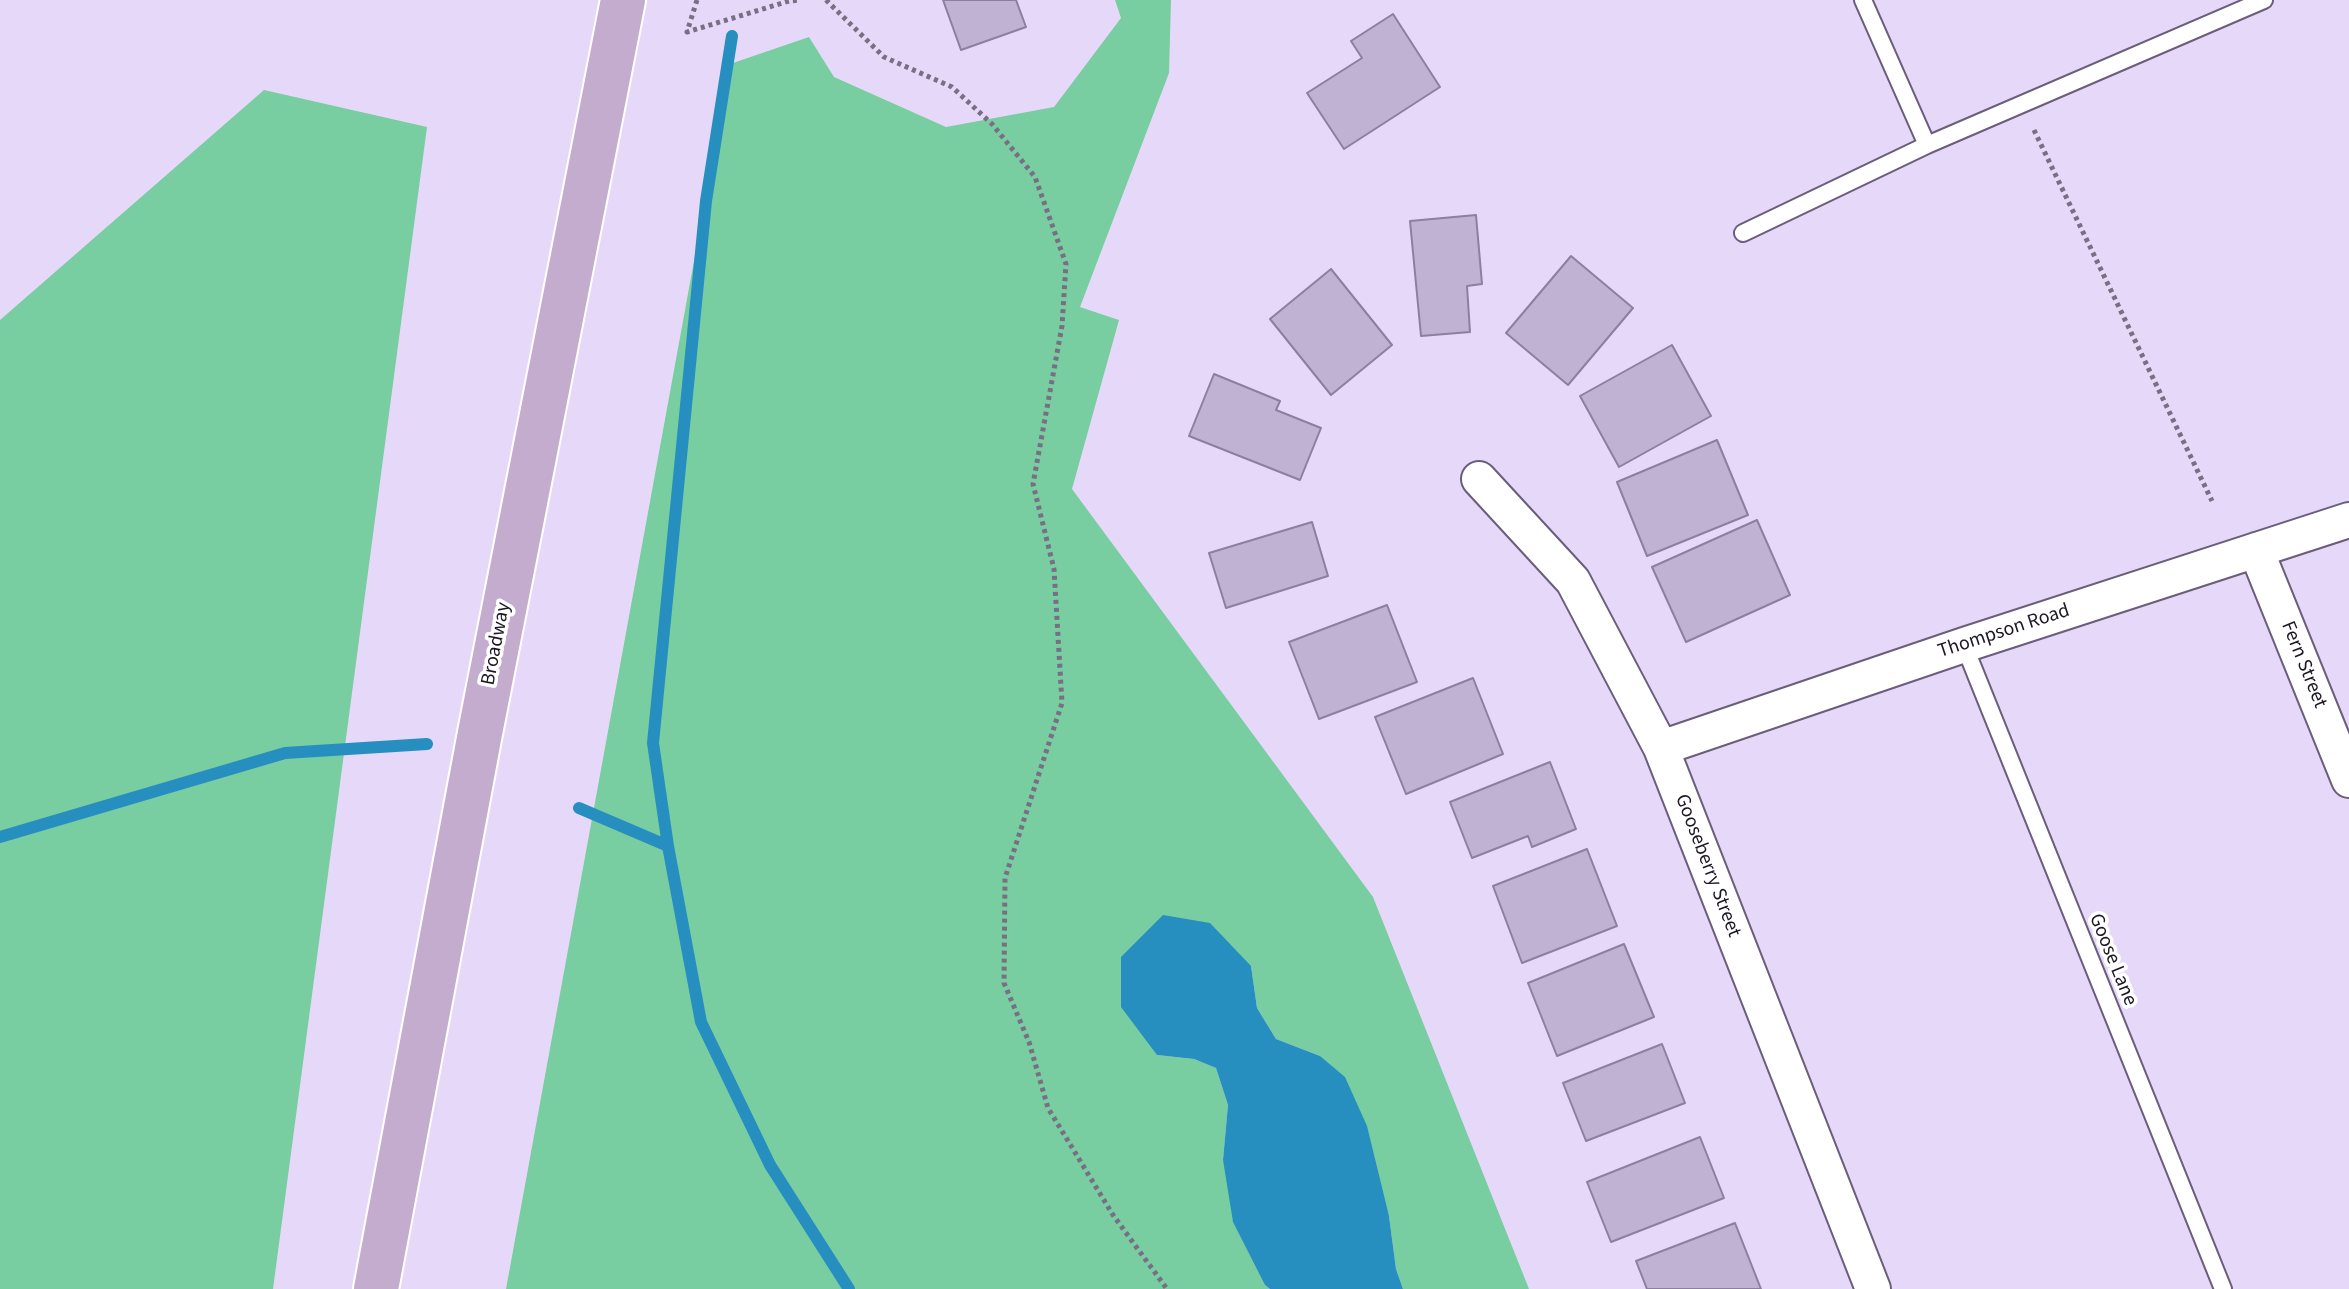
<!DOCTYPE html>
<html>
<head>
<meta charset="utf-8">
<style>
  body { margin:0 }
  canvas { display:block; background:#e6d8f9 }
</style>
</head>
<body>
<canvas width="2349" height="1289"></canvas>
<script>
const context = document.querySelector('canvas').getContext('2d');
context.lineJoin = 'round';
function fillPath(path, color) {
  context.fillStyle = color;
  context.fill(path, 'evenodd');
}
function toPath(rows) {
  const path = new Path2D();
  for (const r of rows) {
    path.moveTo(r[0], r[1]);
    for (let i = 2; i < r.length; i += 2) path.lineTo(r[i], r[i + 1]);
  }
  return path;
}
function strokePath(path, color, width, dash) {
  context.strokeStyle = color;
  context.lineWidth = width;
  context.lineCap = dash ? 'butt' : 'round';
  context.setLineDash(dash || []);
  context.stroke(path);
}
function drawText(font, color, halo, rows, align = 'center') {
  context.font = font + ' "Source Sans 3",sans-serif';
  context.lineWidth = 7;
  context.setLineDash([]);
  context.textBaseline = 'middle';
  context.strokeStyle = halo;
  context.fillStyle = color;
  for (const [text, x, y, turn = 0] of rows) {
    context.save();
    context.translate(x, y);
    context.rotate((+turn || 0) * Math.PI / 180);
    context.textAlign = isNaN(turn) ? turn : align;
    if (halo) context.strokeText(text, 0, 0);
    context.fillText(text, 0, 0);
    context.restore();
  }
}
const green = toPath([
  [1115,0,1171,0,1169,73,1080,307,1119,320,1072,489,1373,897,1529,1289,1403,1289,1396,1269,1389,1216,1379,1182,1320,1056,1276,1039,1257,1008,1251,966,1157,1055,1194,1059,1216,1068,1228,1105,1223,1160,1265,1285,1270,1289,506,1289,730,64,809,37,834,77,946,127,1054,107,1121,18],
  [264,90,427,127,273,1289,0,1289,0,320]
]);
const water = toPath([
  [1163,915,1210,923,1251,966,1257,1008,1276,1039,1320,1056,1345,1077,1367,1126,1389,1216,1396,1269,1403,1289,1270,1289,1265,1285,1233,1222,1223,1160,1228,1105,1216,1068,1194,1059,1157,1055,1121,1007,1121,957]
]);
const stream = toPath([
  [732,36,706,201,653,743,668,846,701,1022,770,1165,849,1289],
  [579,808,668,846],
  [0,837,285,753,427,744]
]);
const building = toPath([
  [943,0,1016,0,1026,27,961,50,943,0],
  [1393,14,1440,87,1344,149,1307,93,1362,58,1351,41,1393,14],
  [1476,215,1482,284,1467,286,1470,332,1421,336,1410,221,1476,215],
  [1571,256,1633,308,1568,385,1506,333,1571,256],
  [1331,269,1392,345,1331,395,1270,319,1331,269],
  [1672,345,1711,416,1619,467,1580,396,1672,345],
  [1214,374,1280,401,1276,410,1321,428,1300,480,1189,436,1214,374],
  [1717,440,1748,515,1647,556,1617,482,1717,440],
  [1757,520,1790,595,1686,642,1652,567,1757,520],
  [1312,522,1328,576,1226,608,1209,553,1312,522],
  [1387,605,1417,682,1319,719,1289,642,1387,605],
  [1473,678,1503,754,1406,794,1375,717,1473,678],
  [1550,762,1576,829,1532,847,1528,836,1472,858,1450,802,1550,762],
  [1587,849,1617,926,1522,963,1493,886,1587,849],
  [1624,944,1654,1017,1557,1056,1528,983,1624,944],
  [1662,1044,1685,1103,1586,1141,1563,1083,1662,1044],
  [1700,1137,1724,1198,1611,1242,1587,1182,1700,1137],
  [1735,1223,1761,1289,1647,1289,1636,1261,1735,1223]
]);
const path = toPath([
  [697,0,687,32,789,1,800,0],
  [826,0,884,57,952,87,992,124,1035,177,1066,264,1062,326,1033,484,1054,569,1062,703,1005,878,1004,983,1029,1042,1048,1108,1113,1215,1167,1289],
  [2034,130,2212,501]
]);
const lane = toPath([
  [1863,0,1927,145,2264,0],
  [1743,233,1927,145],
  [1964,645,2223,1289]
]);
const street = toPath([
  [1479,479,1573,581,1661,748,1873,1289],
  [2256,550,2349,780],
  [1661,748,1964,645,2349,520]
]);
const primary = toPath([
  [376,1289,480,733,623,0]
]);
const streetNames = [
  ["Thompson Road",2004,632,-18],
  ["Broadway",497,644,-79],
  ["Fern Street",2303,665,68],
  ["Gooseberry Street",1707,866,69],
  ["Goose Lane",2112,960,68]
];
fillPath(green, '#78cea1');
fillPath(water, '#268fc0');
strokePath(stream, '#268fc0', 12);
fillPath(building, '#bfb2d3');
strokePath(building, '#8c809e', 2);
strokePath(lane, '#6a5e7b', 20);
strokePath(street, '#6a5e7b', 38);
strokePath(primary, '#fff', 48);
strokePath(path, '#786f84', 5, [4, 4]);
strokePath(lane, '#fff', 16);
strokePath(street, '#fff', 34);
strokePath(primary, '#c4accf', 44);
drawText('20px', '#1c1722', '#fff', streetNames);
</script>
</body>
</html>
